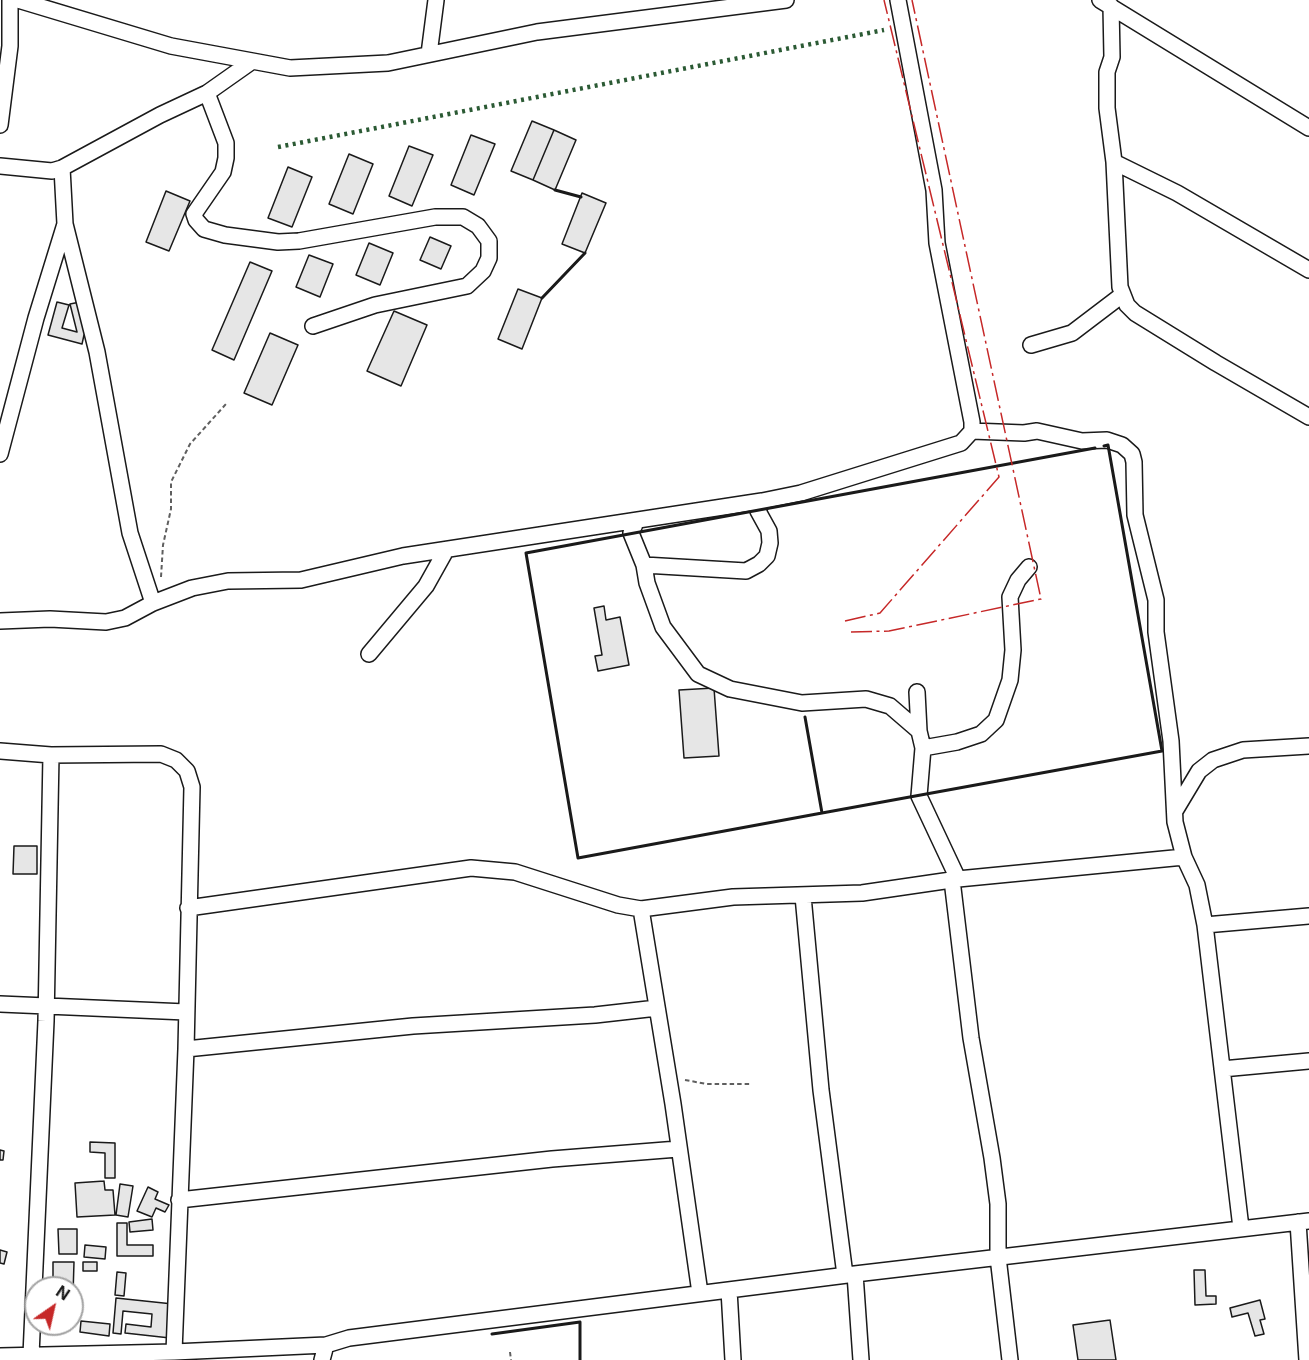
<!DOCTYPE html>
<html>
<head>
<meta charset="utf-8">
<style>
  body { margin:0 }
  #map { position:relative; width:1309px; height:1360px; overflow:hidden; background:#fff; font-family:Inter,sans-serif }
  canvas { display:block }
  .north { position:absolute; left:24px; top:1276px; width:60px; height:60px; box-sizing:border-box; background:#fff; border:2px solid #a3a3a3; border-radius:50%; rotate:34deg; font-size:16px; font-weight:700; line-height:24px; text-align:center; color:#1a1a1a }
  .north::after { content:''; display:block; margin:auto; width:21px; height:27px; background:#c62828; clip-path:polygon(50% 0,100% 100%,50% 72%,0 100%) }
</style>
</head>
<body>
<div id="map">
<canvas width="1309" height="1360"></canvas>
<div class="north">N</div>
</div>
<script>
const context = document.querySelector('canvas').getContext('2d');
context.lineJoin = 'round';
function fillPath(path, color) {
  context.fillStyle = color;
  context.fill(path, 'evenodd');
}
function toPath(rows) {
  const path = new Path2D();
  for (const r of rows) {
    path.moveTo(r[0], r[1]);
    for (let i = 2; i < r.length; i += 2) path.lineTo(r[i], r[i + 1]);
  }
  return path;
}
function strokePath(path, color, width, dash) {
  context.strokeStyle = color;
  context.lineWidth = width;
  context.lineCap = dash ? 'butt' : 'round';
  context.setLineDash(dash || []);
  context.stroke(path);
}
const building = toPath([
  [532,121,554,130,533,180,511,171,532,121],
  [554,130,576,140,555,190,533,180,554,130],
  [471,135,495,144,474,195,451,185,471,135],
  [409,146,433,155,412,206,389,196,409,146],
  [349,154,373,164,353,214,329,204,349,154],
  [288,167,312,177,292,227,268,218,288,167],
  [166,191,190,201,169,251,146,242,166,191],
  [582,193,606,203,585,253,562,244,582,193],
  [430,237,451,246,441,269,420,260,430,237],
  [369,243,393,253,380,285,356,275,369,243],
  [309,255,333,264,320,297,296,287,309,255],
  [250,262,272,271,234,360,212,350,250,262],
  [518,289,542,298,522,349,498,339,518,289],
  [57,302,69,305,62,328,77,332,70,304,80,302,87,334,84,335,82,344,48,335,57,302],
  [394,311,427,325,401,386,367,371,394,311],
  [270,333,298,345,272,405,244,393,270,333],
  [604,606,606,620,620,617,629,665,598,671,595,656,602,655,594,608,604,606],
  [714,688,719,756,684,758,679,690,714,688],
  [14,846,37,846,37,874,13,874,14,846],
  [90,1142,115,1143,115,1178,105,1178,105,1153,90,1152,90,1142],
  [0,1150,4,1151,3,1160,0,1160,0,1150],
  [104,1181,105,1190,113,1190,115,1215,77,1217,75,1183,104,1181],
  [120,1184,133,1186,128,1217,116,1215,120,1184],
  [148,1187,158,1192,155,1199,169,1205,165,1212,156,1208,152,1217,137,1211,148,1187],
  [152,1219,153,1230,130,1232,129,1222,152,1219],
  [117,1223,127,1223,127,1245,153,1245,153,1256,117,1256,117,1223],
  [58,1229,77,1229,77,1254,59,1254,58,1229],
  [85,1245,106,1247,105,1259,84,1257,85,1245],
  [0,1250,7,1252,4,1264,0,1263,0,1250],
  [53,1262,74,1262,73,1295,72,1288,53,1288,53,1262],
  [83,1262,97,1262,97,1271,83,1271,83,1262],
  [1194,1270,1205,1270,1206,1296,1216,1296,1216,1304,1195,1305,1194,1270],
  [117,1272,126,1273,124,1296,115,1295,117,1272],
  [116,1298,173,1304,170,1338,125,1333,126,1324,151,1327,152,1314,123,1311,121,1334,113,1333,116,1298],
  [1260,1300,1265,1319,1260,1320,1264,1334,1255,1336,1248,1313,1232,1317,1230,1308,1260,1300],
  [1110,1320,1116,1360,1078,1360,1073,1325,1110,1320],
  [81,1321,110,1324,109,1336,80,1332,81,1321]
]);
const path = toPath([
  [161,577,163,545,171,509,171,482,190,444,226,404],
  [685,1080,707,1084,750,1084],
  [510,1352,511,1360]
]);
const minor = toPath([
  [18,0,171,46,290,68,388,63,537,32,786,0],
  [1100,0,1309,128],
  [1111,6,1112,57,1107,72,1107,108,1114,162,1120,287,1127,305,1135,313,1216,363,1309,417],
  [429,54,436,0],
  [207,93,226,143,226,158,223,172,194,214,196,220,204,229,225,235,278,242,299,241,435,217,463,217,478,226,489,241,489,258,483,271,467,286,375,305,313,326],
  [0,125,10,46,10,0],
  [1114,162,1177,193,1309,270],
  [0,166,52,171,62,168,160,115,207,93,251,62],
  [62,168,65,224,97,352,130,533,153,603],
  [1031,345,1072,333,1122,295],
  [972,431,1024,433,1037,431,1082,441,1107,440,1122,445,1132,454,1134,462,1135,515,1156,600,1156,632,1171,741,1175,822,1184,857,1197,885,1205,925,1241,1228],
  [0,454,36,318,65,224],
  [637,520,631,533,644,565,647,583,663,627,698,674,730,689,802,703,866,699,890,706,919,731],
  [644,565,746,571,759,564,767,556,770,543,769,531,758,511,762,501],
  [0,621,50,619,106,622,125,618,153,603,192,588,228,581,301,580,403,556,762,501,801,493,961,443,972,431,972,422,937,243,934,190,898,0],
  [369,654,426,586,445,552],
  [917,692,919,731,923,748,919,796,958,879],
  [923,748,957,742,981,734,996,720,1010,680,1013,650,1010,597,1018,580,1029,567],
  [0,751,51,755,161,754,176,760,187,771,192,787,186,1049,174,1352,326,1345],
  [1175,811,1199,771,1213,760,1243,750,1309,746],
  [952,880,971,1038,992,1158,998,1204,998,1257,1010,1360],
  [803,896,821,1090,845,1275],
  [188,908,471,868,515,872,618,905,641,909,733,897,862,893,958,879,1184,857],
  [641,909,673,1104,700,1293],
  [1205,925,1309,916],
  [0,1004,186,1012],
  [186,1049,413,1026,595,1015,657,1008],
  [1222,1069,1309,1061],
  [179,1200,552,1159,678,1149],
  [1298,1222,1307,1360],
  [855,1274,861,1360],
  [729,1290,733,1360],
  [31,1355,46,1021,51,755],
  [0,1356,174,1352],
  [322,1360,326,1345,349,1338,855,1274,1309,1221]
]);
const hedge = toPath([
  [278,147,884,30]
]);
const wall = toPath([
  [555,190,581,197],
  [542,298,585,253],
  [805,717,822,813,578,858,526,553,1095,448],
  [822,813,1162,751,1108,445,1104,446],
  [492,1334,580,1322,580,1360]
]);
const power = toPath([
  [845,621,880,613,999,477,884,0],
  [851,632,889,631,1041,599,912,0]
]);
fillPath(building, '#e6e6e6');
strokePath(building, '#1a1a1a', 1.5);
strokePath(minor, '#1a1a1a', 18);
strokePath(path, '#5f5f5f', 2, [4.5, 3]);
strokePath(minor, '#fff', 15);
strokePath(hedge, '#2b5a34', 4.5, [3, 4.5]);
strokePath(wall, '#1a1a1a', 3);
strokePath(power, '#c62828', 1.5, [21, 4.5, 3, 4.5]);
</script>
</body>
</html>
